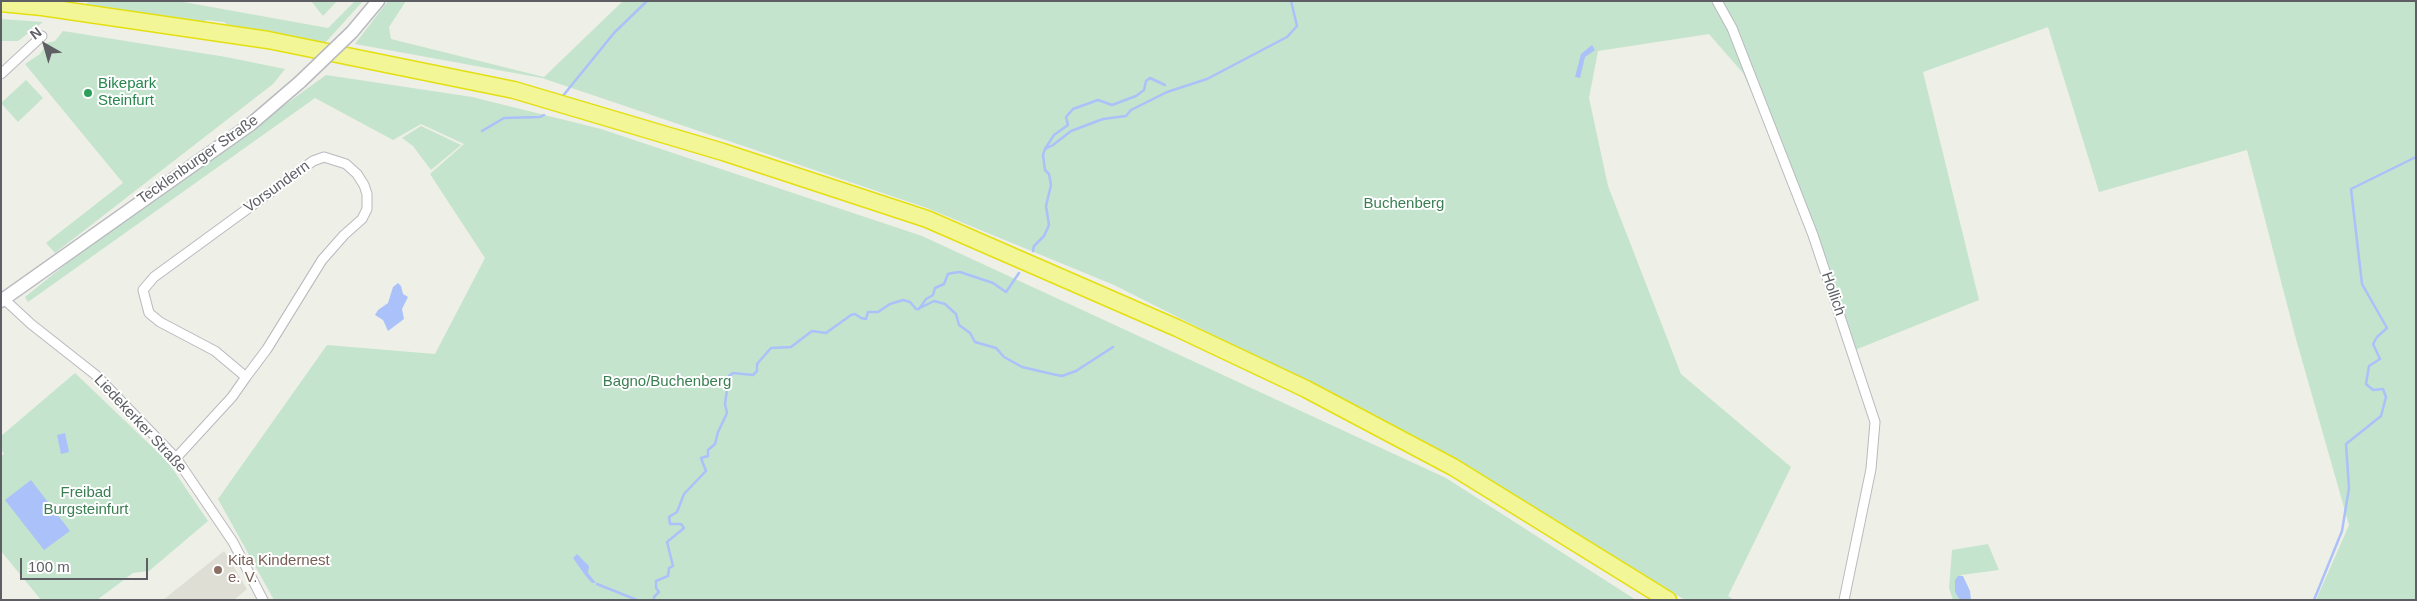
<!DOCTYPE html>
<html>
<head>
<meta charset="utf-8">
<style>
  body { margin:0 }
  #map { position:relative; width:2417px; height:601px; overflow:hidden; background:#eeefe6; font-family:Arial,sans-serif }
  canvas { display:block }
  .frame { position:absolute; inset:0; border:2px solid #5d5f65; pointer-events:none }
  .north { position:absolute; left:20px; top:20px; width:50px; height:50px; -webkit-text-stroke:4px #fff; paint-order:stroke; rotate:322deg; font-size:14px; font-weight:700; line-height:20px; text-align:center; color:#5d5f65 }
  .north::after { content:''; display:block; margin:auto; width:18px; height:22px; background:#5d5f65; clip-path:polygon(50% 0,100% 100%,50% 72%,0 100%) }
  .scale { position:absolute; left:20px; top:558px; width:128px; height:22px; box-sizing:border-box; border:2px solid #5d5f65; border-top:0; padding-left:6px; font-size:15px; line-height:18px; white-space:nowrap; color:#5d5f65; -webkit-text-stroke:4px #fff; paint-order:stroke }
</style>
</head>
<body>
<div id="map">
<canvas width="2417" height="601"></canvas>
<div class="frame"></div>
<div class="north">N</div>
<div class="scale">100 m</div>
</div>
<script>
const context = document.querySelector('canvas').getContext('2d');
context.lineJoin = 'round';
function fillPath(path, color) {
  context.fillStyle = color;
  context.fill(path, 'evenodd');
}
function toPath(rows) {
  const path = new Path2D();
  for (const r of rows) {
    path.moveTo(r[0], r[1]);
    for (let i = 2; i < r.length; i += 2) path.lineTo(r[i], r[i + 1]);
  }
  return path;
}
function strokePath(path, color, width, dash) {
  context.strokeStyle = color;
  context.lineWidth = width;
  context.lineCap = dash ? 'butt' : 'round';
  context.setLineDash(dash || []);
  context.stroke(path);
}
function drawText(font, color, halo, rows, align = 'center') {
  context.font = font + ' Arial,sans-serif';
  context.lineWidth = 4;
  context.setLineDash([]);
  context.textBaseline = 'middle';
  context.strokeStyle = halo;
  context.fillStyle = color;
  for (const [text, x, y, turn = 0] of rows) {
    context.save();
    context.translate(x, y);
    context.rotate((+turn || 0) * Math.PI / 180);
    context.textAlign = isNaN(turn) ? turn : align;
    if (halo) context.strokeText(text, 0, 0);
    context.fillText(text, 0, 0);
    context.restore();
  }
}
const education = toPath([
  [224,551,247,589,234,600,163,600]
]);
const green = toPath([
  [89,1,178,1,328,28,355,1,363,1,325,43,232,28,224,22,207,20,199,23,86,4],
  [311,1,337,1,323,16],
  [388,1,406,1,389,27,391,39,544,77,623,1,2416,1,2416,600,2316,600,2349,525,2296,339,2247,150,2099,192,2048,27,1923,72,1979,300,1850,352,1813,235,1743,73,1709,34,1598,51,1589,98,1608,186,1681,374,1791,467,1728,596,1734,600,1685,600,1470,467,1412,435,1114,285,927,208,542,78,355,44],
  [1,19,43,22,18,41,1,41],
  [63,31,226,57,285,69,273,84,55,253,46,243,123,183,25,64,40,54,47,43,55,41],
  [326,75,472,97,601,129,922,236,1446,478,1636,600,274,600,218,499,327,345,435,354,485,258,430,174,464,144,421,124,393,140,315,98,28,302,25,297,71,260],
  [26,80,43,98,18,122,1,103],
  [421,126,461,145,431,170,413,146,402,138],
  [75,373,168,462,208,521,149,571,133,573,97,600,41,600,1,551,1,456,4,454,1,449,1,436],
  [1988,544,1999,570,1961,575,1955,592,1958,594,1960,600,1953,600,1949,588,1952,550]
]);
const water = toPath([
  [1592,45,1595,50,1585,57,1580,78,1575,77,1581,54],
  [398,283,401,286,403,294,408,297,402,309,404,319,388,331,383,320,375,315,378,310,388,303,393,287],
  [65,433,69,452,61,454,57,435],
  [31,480,70,531,44,550,5,500],
  [577,554,589,566,588,573,596,583,592,583,585,575,573,558],
  [1958,576,1963,576,1970,591,1971,600,1960,600,1955,592,1955,580]
]);
const stream = toPath([
  [562,97,614,33,647,1],
  [482,131,504,118,540,117,544,115],
  [1045,149,1054,135,1068,125,1066,117,1073,109,1098,100,1112,105,1136,96,1144,90,1146,81,1150,78,1165,85],
  [1033,251,1034,246,1044,236,1049,225,1046,206,1051,185,1049,174,1045,170,1043,155,1045,149,1053,145,1071,131,1103,119,1126,116,1131,110,1167,92,1207,79,1287,37,1297,26,1291,1],
  [920,308,934,301,945,304,956,314,959,325,970,333,975,342,996,348,1004,357,1022,367,1052,374,1062,376,1076,371,1113,347],
  [597,584,637,600],
  [654,600,654,597,659,592,656,588,656,581,668,576,669,568,673,566,667,542,684,528,681,524,670,524,669,517,677,512,684,494,706,471,701,458,708,456,708,450,715,444,718,432,727,413,725,404,729,376,733,373,753,375,757,371,757,364,771,348,791,347,812,331,826,333,851,315,855,314,861,318,866,319,868,312,878,312,890,304,903,300,910,302,916,309,919,309,926,299,933,295,935,288,944,284,948,274,952,273,960,272,993,283,1006,292,1019,273],
  [2314,600,2342,531,2349,488,2346,444,2381,416,2386,397,2383,389,2373,390,2366,384,2369,366,2380,359,2373,344,2377,337,2387,328,2362,284,2351,189,2416,157]
]);
const street = toPath([
  [1717,1,1732,28,1813,235,1875,422,1871,469,1844,600],
  [1,74,42,36],
  [4,299,31,324,97,376,176,458,233,542,263,600],
  [176,458,232,397,246,377,215,351,160,322,149,313,143,290,154,277,313,161,324,157,346,164,357,174,364,185,367,194,367,209,362,219,344,235,322,260,267,349,246,377]
]);
const secondary = toPath([
  [352,32,378,1],
  [1,301,251,124,300,82]
]);
const highway = toPath([
  [1,3,42,7,268,40,514,90,723,152,927,219,1177,328,1306,389,1453,467,1668,600]
]);
const secondaryBridge = toPath([
  [300,82,352,32]
]);
const markers = [
  [88,93,5,"#2e9e5b"],
  [218,570,5,"#8d6e63"]
];
const leisureNames = [
  ["Bikepark",98,84],
  ["Steinfurt",98,101]
];
const streetNames = [
  ["Tecklenburger Straße",198,160,-35],
  ["Vorsundern",277,187,-36],
  ["Hollich",1833,294,71],
  ["Liedekerker Straße",140,424,47]
];
const parkNames = [
  ["Buchenberg",1404,204],
  ["Bagno/Buchenberg",667,382],
  ["Freibad",86,493],
  ["Burgsteinfurt",86,510]
];
const educationNames = [
  ["Kita Kindernest",228,561],
  ["e. V.",228,578]
];
fillPath(education, '#deded4');
fillPath(green, '#c4e4cd');
fillPath(water, '#abc1f9');
strokePath(stream, '#abc1f9', 2.5);
strokePath(street, '#b8b9bf', 11);
strokePath(secondary, '#b9bac0', 15);
strokePath(highway, '#e4df10', 19);
strokePath(street, '#fff', 9);
strokePath(secondary, '#fff', 12);
strokePath(highway, '#f2f696', 16);
strokePath(secondaryBridge, '#b9bac0', 15, []);
strokePath(secondaryBridge, '#fff', 12);
for (const [x, y, r, color] of markers) {
  const dot = new Path2D();
  dot.arc(x, y, r, 0, 2 * Math.PI);
  context.fillStyle = color;
  context.fill(dot);
  strokePath(dot, '#fff', 2);
}
drawText('15px', '#27864d', '#fff', leisureNames, 'left');
drawText('15px', '#5d5f65', '#fff', streetNames);
drawText('15px', '#3a7f52', '#fff', parkNames);
drawText('15px', '#785e54', '#fff', educationNames, 'left');
</script>
</body>
</html>
